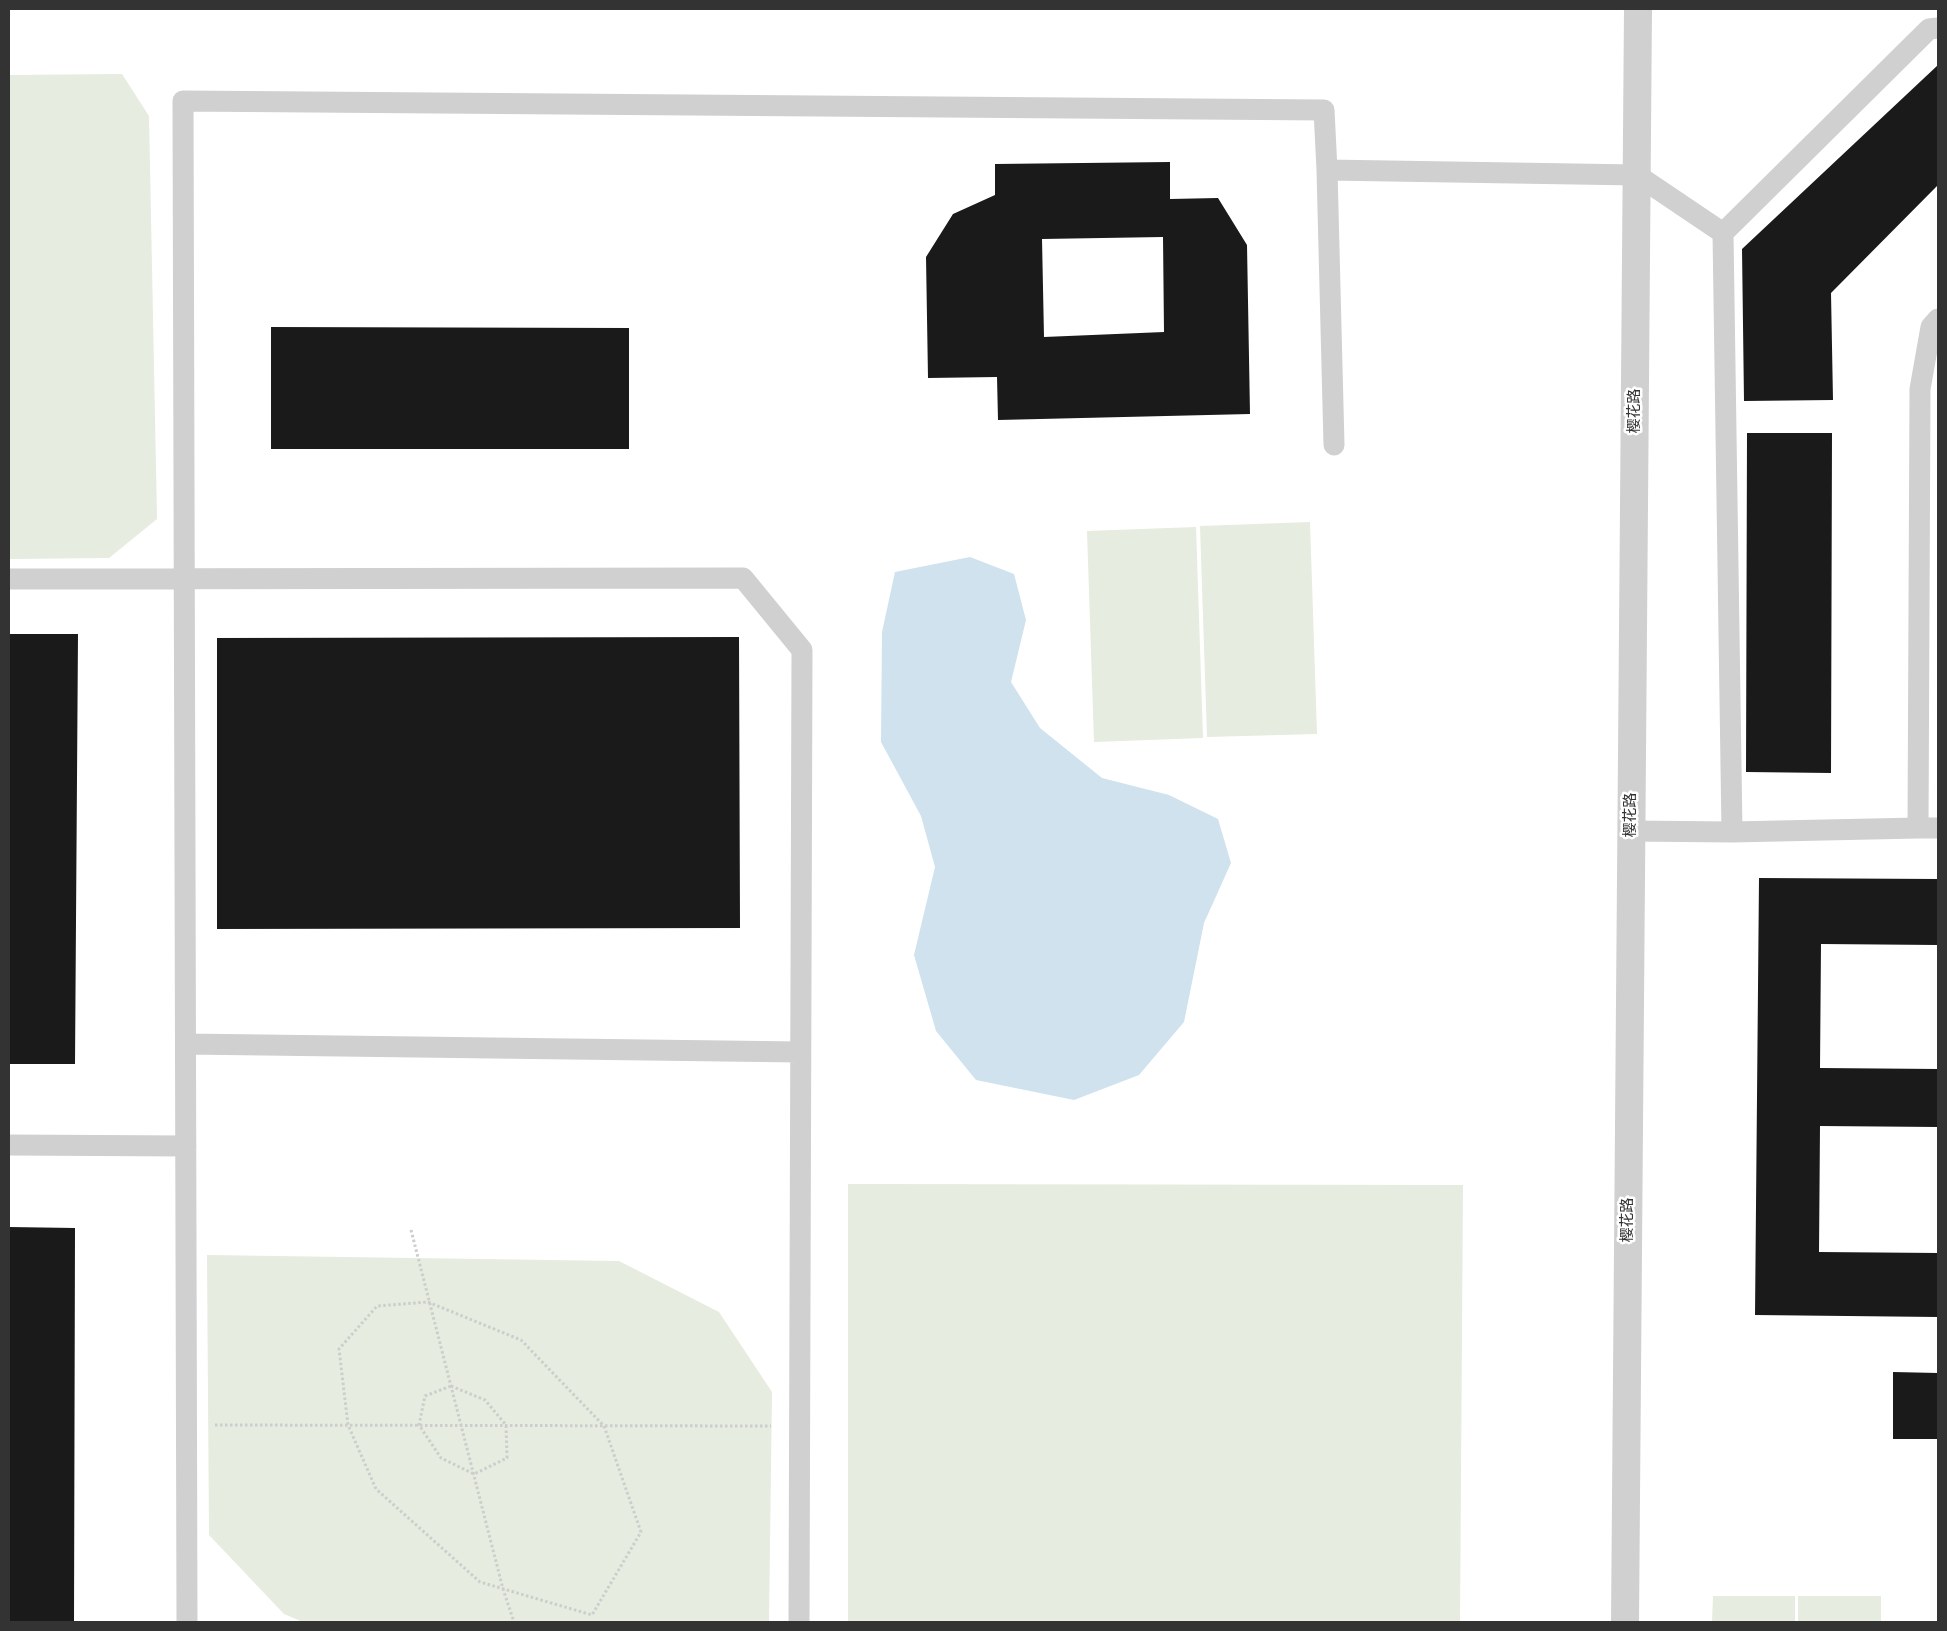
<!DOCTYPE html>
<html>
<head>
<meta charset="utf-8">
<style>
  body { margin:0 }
  #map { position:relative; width:1947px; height:1631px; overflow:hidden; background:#fff; font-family:Roboto,sans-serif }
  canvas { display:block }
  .frame { position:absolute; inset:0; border:10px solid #333; pointer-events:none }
</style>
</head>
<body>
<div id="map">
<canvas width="1947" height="1631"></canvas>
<div class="frame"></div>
</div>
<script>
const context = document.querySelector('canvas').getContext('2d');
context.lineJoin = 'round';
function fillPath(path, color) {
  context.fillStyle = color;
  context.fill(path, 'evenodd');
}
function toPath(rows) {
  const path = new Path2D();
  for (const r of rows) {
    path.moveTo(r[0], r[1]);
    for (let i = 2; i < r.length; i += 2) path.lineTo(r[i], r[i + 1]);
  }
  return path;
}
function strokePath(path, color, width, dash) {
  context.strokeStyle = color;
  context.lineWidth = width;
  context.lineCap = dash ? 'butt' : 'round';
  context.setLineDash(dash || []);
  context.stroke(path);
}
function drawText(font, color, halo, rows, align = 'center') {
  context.font = font + ' Roboto,"Noto Sans SC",sans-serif';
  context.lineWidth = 5;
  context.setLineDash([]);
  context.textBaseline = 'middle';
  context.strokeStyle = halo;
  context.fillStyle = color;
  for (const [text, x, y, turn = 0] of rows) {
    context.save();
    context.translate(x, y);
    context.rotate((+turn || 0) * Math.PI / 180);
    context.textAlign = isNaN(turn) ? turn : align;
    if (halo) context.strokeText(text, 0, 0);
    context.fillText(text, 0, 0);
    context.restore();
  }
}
const green = toPath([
  [122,74,149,116,157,519,109,558,9,559,9,75],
  [1310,522,1317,734,1207,737,1200,526],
  [1196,527,1203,738,1094,742,1087,531],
  [848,1184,1463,1185,1460,1622,848,1622],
  [207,1255,619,1261,719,1312,772,1392,769,1622,303,1622,284,1614,209,1535],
  [1713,1596,1795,1596,1795,1622,1712,1622],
  [1798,1596,1881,1596,1881,1622,1798,1622]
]);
const water = toPath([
  [970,557,1014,574,1026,620,1011,682,1040,728,1102,778,1169,795,1218,819,1231,863,1204,923,1184,1022,1139,1075,1074,1100,976,1080,936,1031,914,955,935,867,921,816,881,742,882,632,895,572]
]);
const building = toPath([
  [1938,65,1938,185,1831,293,1833,400,1744,401,1742,249],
  [1170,162,1170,199,1218,198,1247,245,1250,414,998,420,997,377,928,378,926,257,953,214,995,195,995,164],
  [1163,237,1164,332,1044,337,1042,239],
  [271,327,629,328,629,449,271,449],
  [1747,433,1832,433,1831,773,1746,772],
  [9,634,78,634,75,1064,9,1064],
  [739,637,740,928,217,929,217,638],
  [1759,878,1938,879,1938,945,1821,944,1820,1068,1938,1069,1938,1127,1820,1126,1819,1252,1938,1253,1938,1317,1755,1315],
  [9,1227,75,1228,74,1622,9,1622],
  [1893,1372,1938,1373,1938,1439,1893,1439]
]);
const path = toPath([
  [411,1230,503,1589,514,1622],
  [428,1302,521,1340,604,1426,641,1532,592,1615,480,1582,376,1489,348,1425,339,1349,377,1306,428,1302],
  [451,1386,485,1400,506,1425,507,1458,474,1474,441,1458,419,1425,425,1396,451,1386],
  [215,1425,771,1426]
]);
const service = toPath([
  [1938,319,1931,327,1920,389,1918,828,1938,828],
  [1334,445,1327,170,1637,175,1723,233],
  [9,579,743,578,802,650,799,1622],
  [1631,831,1732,832,1723,233,1929,29,1938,28],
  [1732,832,1918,828],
  [186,1044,800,1052],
  [9,1145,186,1146],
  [187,1622,183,101,1324,110,1327,170]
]);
const tertiary = toPath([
  [1625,1622,1638,9]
]);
const streetNames = [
  ["樱花路",1635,411,-90],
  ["樱花路",1631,815,-90],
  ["樱花路",1628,1220,-90]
];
fillPath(green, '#e6ecdf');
fillPath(water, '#cfe2ee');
fillPath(building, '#1a1a1a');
strokePath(path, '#cdcdcd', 3, [2.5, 2.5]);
strokePath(service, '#d0d0d0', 21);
strokePath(tertiary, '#d0d0d0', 28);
drawText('15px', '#333', '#fff', streetNames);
</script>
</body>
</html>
